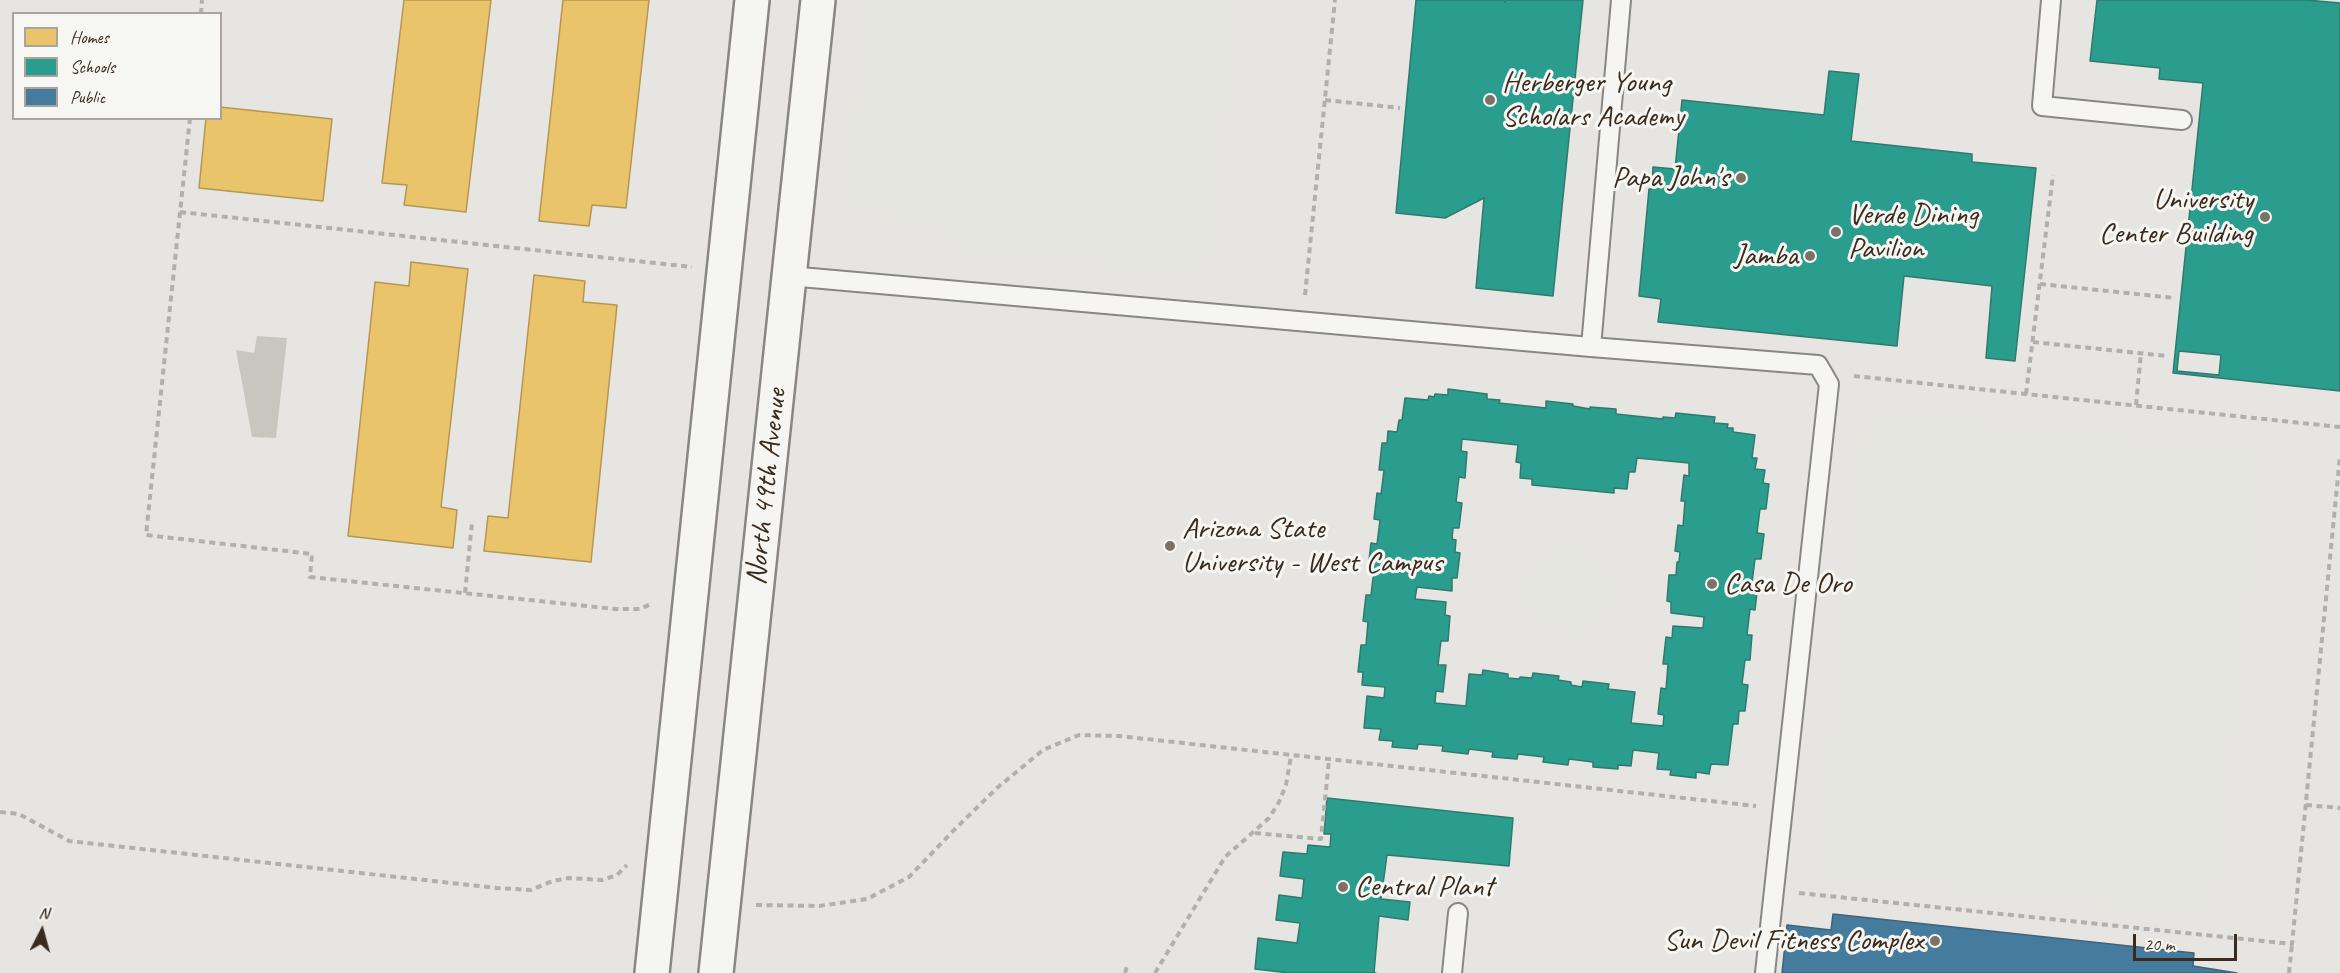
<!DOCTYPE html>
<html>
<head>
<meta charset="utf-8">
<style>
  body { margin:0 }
  #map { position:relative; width:2340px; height:973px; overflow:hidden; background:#f5f5f3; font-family:Caveat,sans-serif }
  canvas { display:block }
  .legend { position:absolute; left:12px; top:12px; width:210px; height:108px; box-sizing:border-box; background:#f6f6f2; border:2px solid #aba49d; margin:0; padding:8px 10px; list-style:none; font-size:18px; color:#3b2a1e }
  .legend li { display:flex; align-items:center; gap:12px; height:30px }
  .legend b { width:30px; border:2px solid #aba49d }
  .north { position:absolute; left:12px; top:901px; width:60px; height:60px; -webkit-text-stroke:4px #f6f6f2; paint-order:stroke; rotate:6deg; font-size:16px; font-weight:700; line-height:24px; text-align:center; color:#3b2a1e }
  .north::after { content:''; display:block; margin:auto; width:21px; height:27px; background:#3b2a1e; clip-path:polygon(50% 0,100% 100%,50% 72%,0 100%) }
  .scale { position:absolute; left:2133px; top:934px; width:104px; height:27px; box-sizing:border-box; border:3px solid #3b2a1e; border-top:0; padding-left:8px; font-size:18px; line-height:21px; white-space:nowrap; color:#3b2a1e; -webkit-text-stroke:4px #f6f6f2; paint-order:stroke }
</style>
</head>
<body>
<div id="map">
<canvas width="2340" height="973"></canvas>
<ul class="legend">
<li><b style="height:16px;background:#e9c46a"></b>Homes</li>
<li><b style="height:16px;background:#2a9d8f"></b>Schools</li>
<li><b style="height:16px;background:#457b9d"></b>Public</li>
</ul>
<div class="north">N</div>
<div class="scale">20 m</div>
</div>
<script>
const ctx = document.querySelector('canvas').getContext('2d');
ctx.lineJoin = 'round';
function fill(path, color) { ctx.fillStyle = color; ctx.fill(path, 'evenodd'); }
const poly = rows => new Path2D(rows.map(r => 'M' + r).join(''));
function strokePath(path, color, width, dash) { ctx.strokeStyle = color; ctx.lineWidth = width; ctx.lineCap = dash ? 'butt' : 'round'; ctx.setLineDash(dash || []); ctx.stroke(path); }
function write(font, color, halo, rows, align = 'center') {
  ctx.font = font + ' Caveat,sans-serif'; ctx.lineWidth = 6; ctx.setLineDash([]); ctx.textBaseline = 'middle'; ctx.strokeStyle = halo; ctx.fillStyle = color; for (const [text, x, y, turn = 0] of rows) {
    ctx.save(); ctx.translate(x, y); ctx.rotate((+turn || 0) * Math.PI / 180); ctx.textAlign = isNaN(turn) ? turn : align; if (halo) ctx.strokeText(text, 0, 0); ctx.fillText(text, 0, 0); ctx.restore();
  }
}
fill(poly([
  [0,0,2340,0,2340,973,0,973],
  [14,14,220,14,220,118,14,118]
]), '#e7e5e2');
fill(poly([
  [867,0,1237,0,1206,275,958,248,936,231,874,212,852,200,846,195],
  [1867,411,2263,454,2213,916,1817,873],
  [1570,535,1623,599,1574,638,1563,625,1550,636,1508,586]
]), '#e6e6e1');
fill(poly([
  [257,336,287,338,276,438,252,437,236,350,254,353]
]), '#c9c5bf');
const homes = poly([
  [404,0,491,0,466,212,404,205,407,185,382,183,404,0],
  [563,0,649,0,626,208,592,205,589,226,539,221,563,0],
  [220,107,332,119,323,201,199,188,206,118,220,118,220,107],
  [411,262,468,269,441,507,457,510,453,548,348,536,375,282,409,286,411,262],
  [534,275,585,281,583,302,617,305,591,562,484,551,488,516,508,518,534,275]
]);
fill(homes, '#e9c46a');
strokePath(homes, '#b59653', 1.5);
const schools = poly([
  [1416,0,1502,0,1505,2,1505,0,1583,0,1553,296,1476,288,1484,198,1445,218,1396,213,1416,0],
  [2097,0,2307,0,2340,3,2340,391,2173,373,2203,83,2159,79,2160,68,2090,61,2097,0],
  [2179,351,2221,355,2219,375,2177,371,2179,351],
  [1829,71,1859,74,1851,141,1972,154,1972,162,2036,168,2015,361,1986,358,1992,286,1904,276,1897,346,1658,322,1661,299,1639,296,1649,189,1652,189,1653,167,1675,169,1682,100,1824,115,1829,71],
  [1448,389,1487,394,1487,399,1500,400,1499,403,1546,408,1546,401,1573,404,1573,406,1590,409,1590,407,1616,409,1616,414,1663,419,1663,417,1675,418,1676,413,1715,417,1714,423,1728,424,1727,428,1733,428,1733,432,1755,435,1752,458,1757,458,1755,469,1765,470,1763,483,1769,484,1766,509,1760,509,1757,533,1764,534,1761,559,1755,559,1752,583,1758,584,1755,610,1750,609,1747,635,1752,635,1750,660,1745,660,1742,684,1748,685,1745,711,1739,711,1738,724,1733,724,1728,765,1711,764,1709,774,1696,772,1696,778,1670,775,1671,770,1657,769,1659,753,1633,750,1631,766,1618,765,1618,769,1593,767,1593,762,1569,759,1568,765,1543,762,1544,757,1518,754,1517,759,1492,757,1493,752,1469,749,1468,754,1442,751,1443,746,1418,744,1417,749,1392,747,1393,741,1379,740,1381,729,1364,728,1367,696,1384,698,1385,687,1362,685,1363,672,1358,672,1361,645,1366,645,1368,622,1363,621,1366,595,1371,595,1374,570,1368,569,1371,543,1377,544,1380,520,1374,519,1377,493,1381,494,1384,470,1379,470,1382,443,1387,443,1388,431,1397,432,1399,420,1402,420,1405,398,1428,400,1429,396,1434,397,1435,394,1448,395,1448,389],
  [1462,439,1518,445,1516,462,1521,463,1520,478,1532,479,1532,485,1614,493,1614,488,1627,489,1629,472,1635,472,1637,458,1689,463,1689,476,1684,475,1681,501,1685,501,1683,526,1678,525,1675,551,1680,552,1679,562,1677,562,1676,575,1669,575,1667,601,1671,602,1671,613,1704,617,1703,628,1673,626,1672,638,1666,637,1663,664,1668,664,1666,689,1661,688,1658,714,1664,715,1663,726,1631,723,1635,692,1608,689,1609,684,1583,681,1582,687,1571,685,1571,682,1558,680,1559,676,1533,673,1532,678,1520,677,1519,679,1508,678,1508,674,1483,670,1482,675,1469,674,1466,706,1435,703,1436,691,1443,692,1446,665,1438,665,1441,641,1448,641,1450,616,1445,615,1446,602,1415,599,1417,587,1452,591,1452,578,1457,578,1460,553,1455,552,1456,540,1452,539,1453,528,1459,528,1462,503,1456,502,1459,477,1465,478,1467,452,1461,451,1462,439],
  [1327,798,1513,818,1509,866,1387,855,1381,899,1410,902,1408,920,1379,916,1374,973,1376,973,1289,973,1255,969,1258,938,1297,943,1300,923,1276,920,1279,895,1302,898,1304,879,1280,876,1283,852,1307,854,1308,845,1330,847,1331,834,1324,834,1327,798]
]);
fill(schools, '#2a9d8f');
strokePath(schools, '#2f7a6d', 1.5);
const public = poly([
  [1833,914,2194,953,2193,966,2237,973,1782,973,1787,925,1831,930,1833,914]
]);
fill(public, '#457b9d');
strokePath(public, '#426377', 1.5);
const lane = poly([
  [2051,0,2042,106,2182,120],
  [789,276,1591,347,1818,365,1829,384,1765,973],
  [1591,347,1621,0],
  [1452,973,1458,913]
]);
const street = poly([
  [652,973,752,0],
  [716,973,818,0]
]);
strokePath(lane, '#8a8683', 22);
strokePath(street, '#8a8683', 38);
strokePath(poly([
  [201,14,202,0],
  [1325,100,1400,108],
  [190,118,146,535,312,554,310,577,615,609,640,609,651,604],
  [180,212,692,267],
  [2040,284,2175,298],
  [1305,295,1335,0],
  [2033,342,2167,356],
  [1854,376,2340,427],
  [2026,394,2053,175],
  [2136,405,2141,353],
  [465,593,472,523],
  [2306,805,2340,808],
  [0,812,19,814,69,841,497,888,531,890,553,881,569,878,602,880,617,875,627,865],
  [1255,833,1321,839,1329,760],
  [1799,893,2292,944,2340,456],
  [756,905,819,906,867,899,909,877,953,831,997,788,1043,750,1079,735,1119,736,1756,806],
  [1125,973,1127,966],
  [1155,973,1225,857,1269,818,1279,802,1286,785,1291,756],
  [2289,973,2292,944]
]), '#b2b0ae', 4, [6, 4.5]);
strokePath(lane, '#f5f5f3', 18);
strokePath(street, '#f5f5f3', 33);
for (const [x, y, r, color] of [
  [1490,100,6,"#7c7169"],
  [1741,178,6,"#7c7169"],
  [2265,217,6,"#7c7169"],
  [1836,232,6,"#7c7169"],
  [1810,256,6,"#7c7169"],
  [1170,546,6,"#7c7169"],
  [1712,584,6,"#7c7169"],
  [1343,887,6,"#7c7169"],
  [1935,941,6,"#7c7169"]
]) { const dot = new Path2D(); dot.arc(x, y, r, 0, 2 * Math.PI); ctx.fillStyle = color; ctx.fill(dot); strokePath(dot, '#f6f6f2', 2); }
write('30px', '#3b2a1e', '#f6f6f2', [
  ["Herberger Young",1502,83],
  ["Scholars Academy",1502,117],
  ["Papa John's",1729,178,"right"],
  ["University",2253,200,"right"],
  ["Center Building",2253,234,"right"],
  ["Verde Dining",1848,215],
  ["Pavilion",1848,249],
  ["Jamba",1798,256,"right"],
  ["Arizona State",1182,529],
  ["University - West Campus",1182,563],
  ["Casa De Oro",1724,584],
  ["Central Plant",1355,887],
  ["Sun Devil Fitness Complex",1923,941,"right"]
], 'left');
write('30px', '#3b2a1e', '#f6f6f2', [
  ["North 49th Avenue",767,487,-84]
]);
</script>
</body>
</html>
